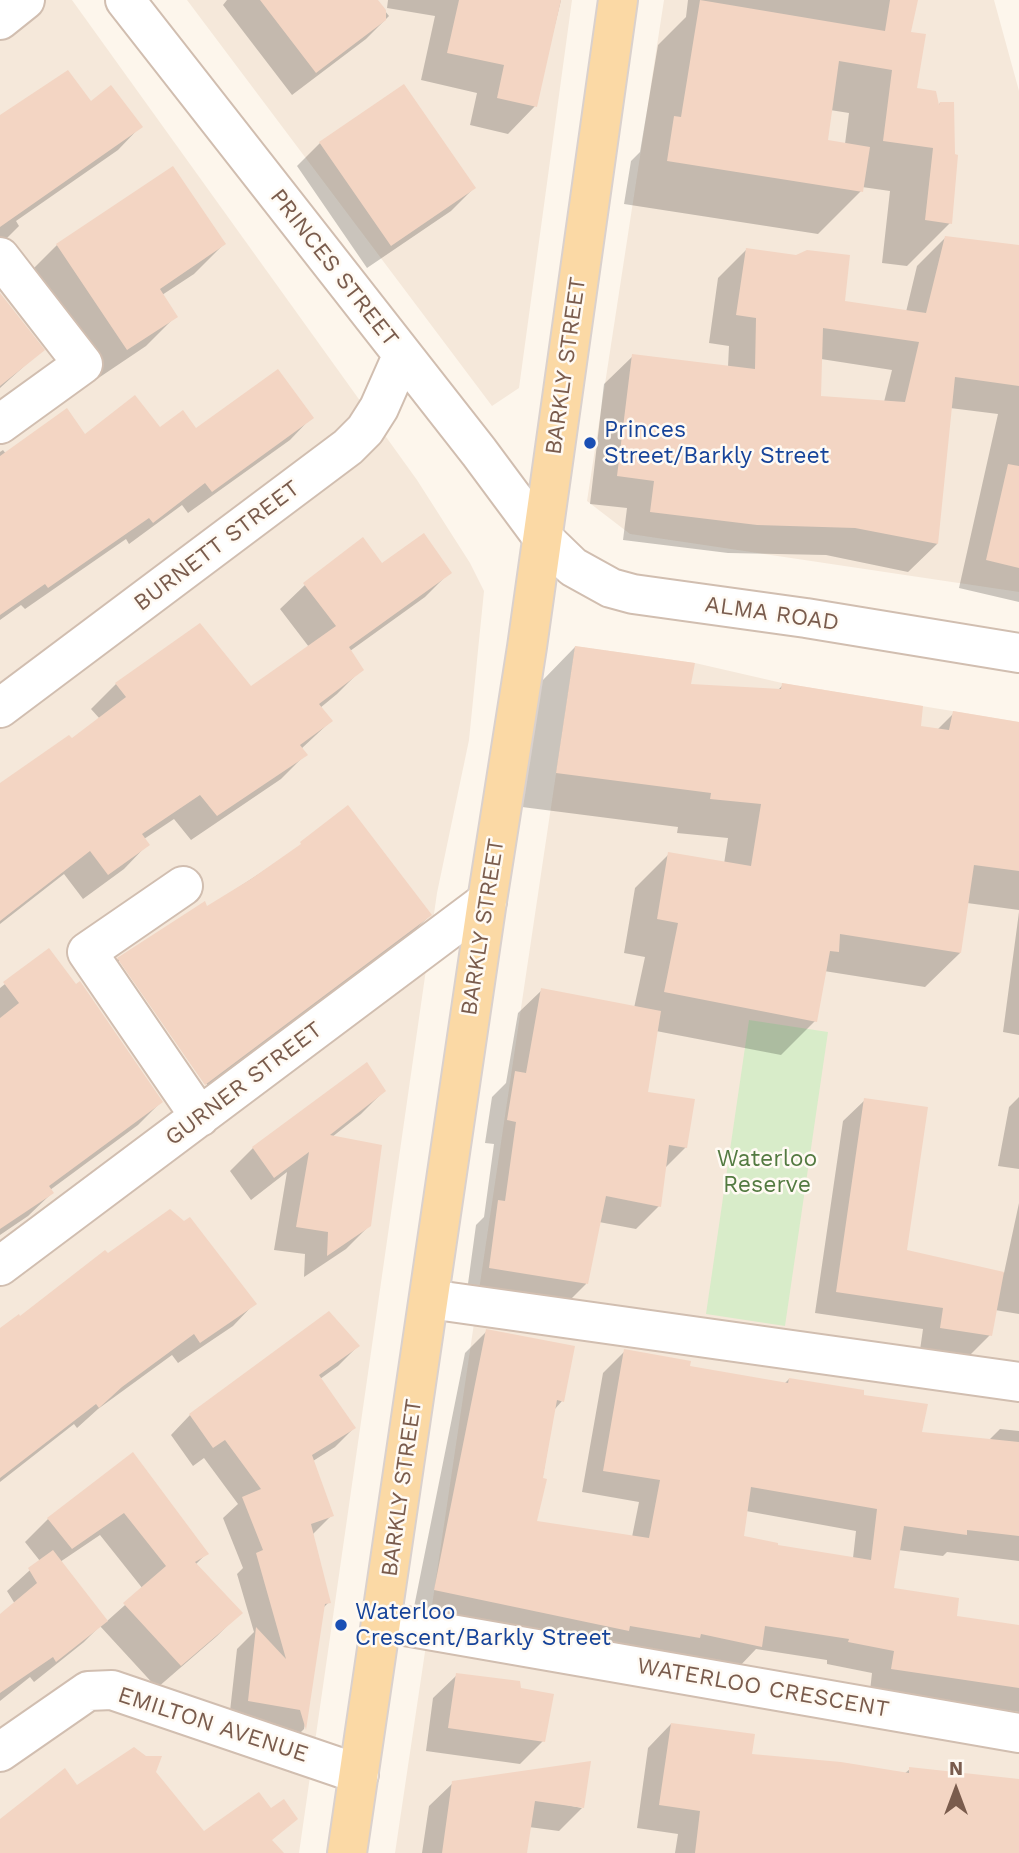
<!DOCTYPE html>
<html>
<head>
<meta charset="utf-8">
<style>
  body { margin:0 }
  #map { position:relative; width:1019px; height:1853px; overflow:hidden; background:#fdf6ec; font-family:"Work Sans",sans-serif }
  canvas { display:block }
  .north { position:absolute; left:921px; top:1755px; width:70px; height:70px; -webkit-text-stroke:5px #fffaf3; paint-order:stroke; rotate:0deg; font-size:19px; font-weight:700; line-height:28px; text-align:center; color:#7a5c4d }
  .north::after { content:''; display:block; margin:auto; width:24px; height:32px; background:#7a5c4d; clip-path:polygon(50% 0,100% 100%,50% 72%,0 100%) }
</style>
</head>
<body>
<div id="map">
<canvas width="1019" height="1853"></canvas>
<div class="north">N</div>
</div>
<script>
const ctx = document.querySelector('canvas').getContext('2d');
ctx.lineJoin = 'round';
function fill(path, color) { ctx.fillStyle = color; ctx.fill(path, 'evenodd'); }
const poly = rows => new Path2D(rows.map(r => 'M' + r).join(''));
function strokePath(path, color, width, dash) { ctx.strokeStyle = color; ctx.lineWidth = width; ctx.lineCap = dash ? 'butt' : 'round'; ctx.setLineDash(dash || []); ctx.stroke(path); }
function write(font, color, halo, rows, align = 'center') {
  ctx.font = font + ' "Work Sans",sans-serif'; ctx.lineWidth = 5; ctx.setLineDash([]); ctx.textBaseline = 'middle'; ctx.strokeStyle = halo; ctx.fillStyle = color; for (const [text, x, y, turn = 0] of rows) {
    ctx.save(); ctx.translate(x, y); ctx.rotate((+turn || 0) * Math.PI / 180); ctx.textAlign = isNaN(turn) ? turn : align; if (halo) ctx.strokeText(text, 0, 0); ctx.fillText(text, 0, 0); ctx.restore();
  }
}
fill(poly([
  [0,0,72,0,417,480,470,563,484,591,469,740,437,893,299,1853,0,1853],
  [187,0,572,0,519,388,492,406],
  [664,0,994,0,1019,91,1019,592,630,534,587,501],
  [575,646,695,663,782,683,1019,722,1019,1853,395,1853]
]), '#f5e8da');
fill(poly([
  [749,1020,828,1032,785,1326,706,1314]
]), '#d8ecc9');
fill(poly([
  [227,0,376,0,389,16,366,39,292,95,223,5],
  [388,0,561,0,535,106,508,134,470,125,477,93,421,80,435,16,387,8],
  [688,0,916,0,909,34,915,89,938,106,940,103,950,223,907,266,882,263,890,191,862,187,861,191,818,234,624,204,631,161,640,152,658,45,686,17],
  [830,110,849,113,845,144,826,141],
  [91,104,140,127,118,150,16,221,19,226,0,245,0,117],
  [320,143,474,188,451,211,367,268,297,166],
  [946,237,1019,246,1019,602,959,588,998,414,950,408,937,544,908,572,826,555,728,553,623,540,627,508,590,504,604,384,633,356,728,367,729,346,709,343,718,278,746,250,843,302,906,312,917,266],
  [821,359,892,370,884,402,820,397],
  [224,244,194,274,162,295,176,316,146,346,97,379,27,275,57,245],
  [0,296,42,350,0,388],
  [312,417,290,440,188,513,182,505,129,544,126,539,25,609,21,605,0,620,0,452,3,450,6,454,85,437,159,429,196,431],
  [382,565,449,573,425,597,350,651,362,669,337,694,320,708,331,721,301,749,305,755,281,779,191,840,174,819,144,839,148,844,124,869,83,899,64,874,0,924,0,784,72,741,100,719,91,709,116,684,200,625,251,688,309,647,280,609,305,585],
  [575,647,689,686,777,691,783,685,919,727,937,730,954,713,1019,724,1019,910,967,903,960,953,925,987,824,971,815,1021,781,1055,656,1031,646,1093,686,1147,664,1169,659,1206,636,1229,599,1222,586,1284,563,1307,467,1291,476,1225,484,1217,494,1144,485,1143,492,1097,506,1083,518,1013,542,990,634,1008,645,957,624,953,635,888,669,854,724,864,728,838,677,833,678,827,522,807,541,682],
  [348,808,430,915,410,935,208,1086,122,961,118,961,205,1088,184,1104,98,979,118,959,207,908,291,853],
  [1019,912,1019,1035,1003,1032],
  [48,950,161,1102,138,1125,50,1190,52,1193,28,1216,0,1235,0,988],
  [384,1091,361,1114,332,1137,370,1225,346,1249,304,1277,305,1254,274,1250,287,1172,251,1200,230,1171,253,1148],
  [1019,1097,1019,1169,998,1166,1009,1107],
  [865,1100,905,1252,1004,1273,1019,1203,1019,1314,995,1310,990,1335,968,1357,920,1350,923,1329,815,1313,843,1121],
  [254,1304,233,1326,178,1363,172,1355,98,1409,77,1428,74,1424,0,1482,0,1330],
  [487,1331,562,1401,554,1410,535,1523,632,1537,639,1502,582,1492,603,1373,625,1351,688,1368,784,1384,789,1379,862,1396,920,1433,988,1441,1000,1429,1019,1431,1019,1561,947,1552,943,1556,898,1550,892,1590,955,1617,1019,1627,1019,1712,870,1691,872,1673,827,1664,827,1660,756,1649,738,1668,413,1612,465,1353],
  [746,1511,856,1531,853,1558,776,1546,742,1537],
  [358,1346,338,1366,320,1379,354,1428,335,1447,313,1461,332,1515,312,1535,329,1602,323,1608,304,1729,286,1747,229,1720,237,1649,254,1632,237,1574,243,1568,223,1518,238,1504,204,1458,193,1466,171,1435,190,1415],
  [132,1455,206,1554,195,1565,240,1613,217,1636,157,1688,100,1626,84,1642,34,1682,30,1677,0,1701,0,1616,15,1604,7,1591,40,1561,25,1542,48,1519],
  [100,1535,143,1589,106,1622,60,1562],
  [457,1675,543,1741,520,1764,426,1751,433,1698],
  [671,1724,750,1756,904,1774,910,1769,1019,1781,1019,1853,675,1853,678,1834,637,1828,648,1748],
  [453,1783,582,1808,559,1831,529,1827,525,1853,422,1853,429,1806]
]), '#0003');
fill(poly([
  [260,0,378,0,386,10,386,20,316,73],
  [459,0,561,0,537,107,497,98,504,65,447,53],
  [700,0,885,31,890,0,918,0,911,32,926,34,917,88,936,91,939,105,940,102,954,102,955,154,958,155,952,224,925,220,933,148,883,141,892,70,839,61,828,140,870,147,863,192,667,161,674,116,681,117],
  [68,70,91,101,111,85,143,127,0,227,0,115],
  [404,84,476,188,391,246,319,142],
  [173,166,226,244,160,289,178,317,127,350,56,244],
  [945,236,1019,245,1019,386,955,377,938,544,855,528,757,525,650,512,654,481,617,476,632,354,755,369,756,318,736,315,746,248,796,255,807,250,850,255,845,301,926,313],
  [823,328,919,342,905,402,821,396],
  [0,293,45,350,0,386],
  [278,369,314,418,212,492,205,483,153,523,149,518,48,588,45,584,0,615,0,456,67,408,85,434,135,395,160,427,183,410,196,428],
  [1008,464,1019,466,1019,568,986,560],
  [424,533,452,573,349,647,364,670,319,704,333,721,300,745,308,755,217,816,200,795,142,834,150,845,108,875,90,851,0,921,0,783,69,735,72,738,126,697,115,683,200,623,251,686,336,626,303,583,363,537,382,563],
  [575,646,695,663,691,684,781,689,782,683,923,706,921,726,949,730,953,711,1019,722,1019,871,974,865,961,953,840,934,839,952,830,951,817,1022,664,992,678,923,657,919,668,852,751,866,761,804,710,799,711,793,556,773],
  [348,805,432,915,205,1085,117,958,205,901,207,906,251,879,301,844,300,842],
  [49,948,76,984,80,981,163,1102,49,1186,54,1193,0,1229,0,1018,19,1003,3,982],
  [541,988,661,1011,648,1092,695,1099,687,1148,669,1145,661,1207,606,1196,588,1284,489,1268,498,1200,505,1201,516,1122,507,1120,515,1071,526,1073],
  [367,1062,386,1091,330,1135,382,1145,371,1226,327,1256,328,1232,296,1227,309,1152,274,1178,252,1147],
  [864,1098,928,1107,907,1250,1004,1272,992,1336,940,1328,943,1308,836,1292],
  [170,1209,184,1221,190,1217,257,1304,200,1343,194,1334,122,1387,99,1408,96,1404,0,1478,0,1328,19,1314,20,1316,105,1250,108,1253],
  [329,1311,360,1346,319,1375,356,1428,312,1455,334,1516,311,1524,331,1603,325,1604,306,1730,300,1710,248,1701,256,1627,286,1659,256,1553,263,1550,242,1497,261,1489,225,1440,213,1448,189,1414],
  [486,1329,575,1346,564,1402,557,1400,543,1478,547,1479,537,1521,649,1538,660,1480,603,1471,624,1349,691,1361,690,1366,788,1383,789,1378,864,1390,864,1395,928,1404,922,1432,1019,1442,1019,1536,967,1530,967,1535,904,1526,894,1588,959,1598,957,1616,1019,1625,1019,1688,891,1669,894,1651,848,1642,849,1639,765,1626,762,1647,701,1634,700,1638,630,1626,629,1631,434,1590],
  [751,1487,877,1509,871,1560,778,1545,778,1543,744,1536],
  [133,1452,209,1554,195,1562,243,1613,181,1666,123,1603,166,1566,124,1513,72,1549,47,1518],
  [53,1550,108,1621,56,1662,53,1657,0,1693,0,1614,37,1583,28,1568],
  [456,1673,520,1681,521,1688,554,1694,545,1742,448,1728],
  [671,1723,755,1734,752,1754,841,1762,909,1773,909,1767,1019,1779,1019,1853,695,1853,700,1811,659,1805],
  [134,1747,146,1756,162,1756,156,1772,204,1831,259,1792,271,1808,284,1799,298,1819,272,1840,284,1853,0,1853,0,1819,65,1768,77,1785],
  [591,1761,584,1808,535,1801,527,1853,442,1853,452,1781]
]), '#f3d5c3');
const minor = poly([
  [125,0,479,452,542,537,573,567,611,588,633,594,806,618,1019,653],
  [0,20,25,0],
  [0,257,83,364,0,424],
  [0,708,348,447,365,430,379,408,402,356],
  [183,886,87,952,200,1117],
  [0,1266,487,901],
  [429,1299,1019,1382],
  [382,1622,1019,1733],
  [0,1752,88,1691,112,1690,359,1774]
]);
const major = poly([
  [347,1853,487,901,527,647,618,0]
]);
strokePath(minor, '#d1beb0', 42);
strokePath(major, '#dad1cd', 42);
strokePath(minor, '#fff', 38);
strokePath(major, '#fbd9a5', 38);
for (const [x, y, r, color] of [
  [590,443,7,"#1a4fb4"],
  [341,1625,7,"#1a4fb4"]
]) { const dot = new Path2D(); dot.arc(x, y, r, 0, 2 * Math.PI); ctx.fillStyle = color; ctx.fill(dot); strokePath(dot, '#fffaf3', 2.5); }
write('23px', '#7a5c4d', '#fffaf3', [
  ["PRINCES STREET",334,268,52],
  ["BARKLY STREET",566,366,-82],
  ["BURNETT STREET",217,546,-37],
  ["ALMA ROAD",772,614,8],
  ["BARKLY STREET",483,927,-81],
  ["GURNER STREET",244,1084,-37],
  ["BARKLY STREET",402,1488,-82],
  ["WATERLOO CRESCENT",763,1688,10],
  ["EMILTON AVENUE",213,1725,18]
]);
write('23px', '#164399', '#fffaf3', [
  ["Princes",604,430],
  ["Street/Barkly Street",604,456],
  ["Waterloo",355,1612],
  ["Crescent/Barkly Street",355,1638]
], 'left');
write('23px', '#537a41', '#fffaf3', [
  ["Waterloo",767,1159],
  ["Reserve",767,1185]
]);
</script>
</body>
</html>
